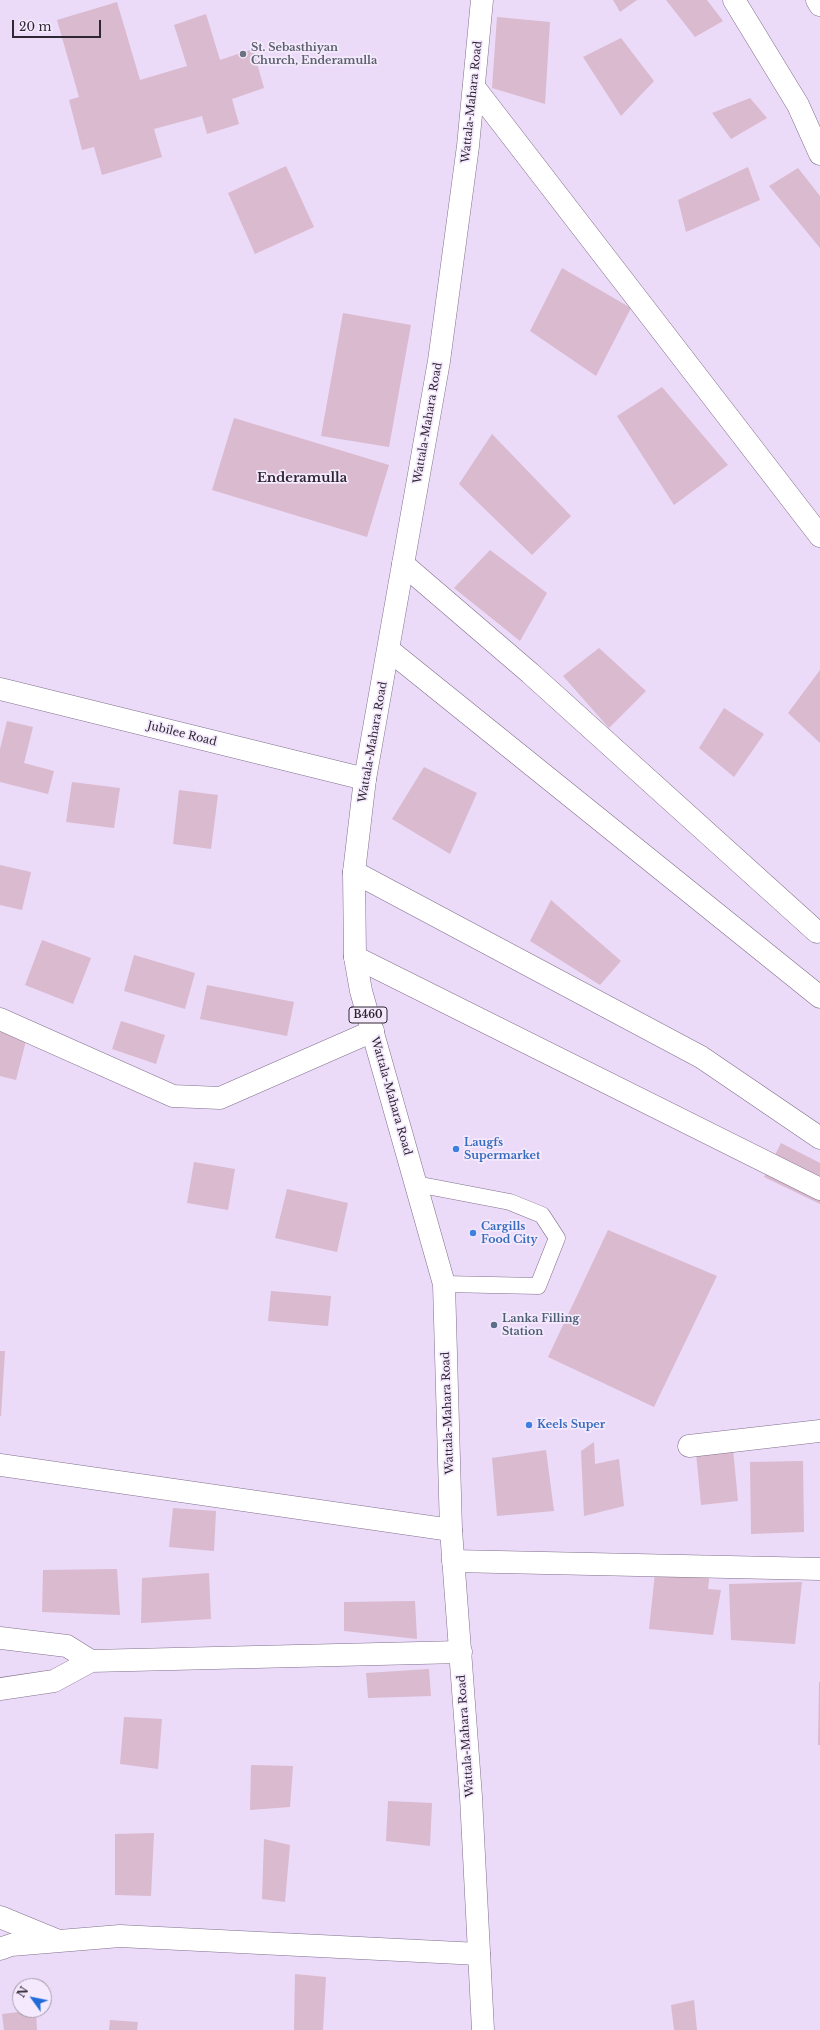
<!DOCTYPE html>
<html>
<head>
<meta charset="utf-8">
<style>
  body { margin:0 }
  #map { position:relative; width:820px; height:2030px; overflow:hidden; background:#ecdaf9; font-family:"Libre Baskerville",serif }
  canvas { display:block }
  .north { position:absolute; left:12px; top:1978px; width:40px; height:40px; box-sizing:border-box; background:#f5eafd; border:1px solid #a59cac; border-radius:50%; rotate:303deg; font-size:11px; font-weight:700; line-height:16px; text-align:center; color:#2e2733 }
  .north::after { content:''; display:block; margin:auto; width:14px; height:18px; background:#216cd8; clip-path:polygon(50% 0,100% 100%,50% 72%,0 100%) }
  .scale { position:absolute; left:12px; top:20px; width:89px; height:18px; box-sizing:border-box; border:2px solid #2e2733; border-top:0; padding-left:5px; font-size:12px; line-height:14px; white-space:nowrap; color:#2e2733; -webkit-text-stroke:3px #f5eafd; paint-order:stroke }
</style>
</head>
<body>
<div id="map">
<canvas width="820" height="2030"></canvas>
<div class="north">N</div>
<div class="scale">20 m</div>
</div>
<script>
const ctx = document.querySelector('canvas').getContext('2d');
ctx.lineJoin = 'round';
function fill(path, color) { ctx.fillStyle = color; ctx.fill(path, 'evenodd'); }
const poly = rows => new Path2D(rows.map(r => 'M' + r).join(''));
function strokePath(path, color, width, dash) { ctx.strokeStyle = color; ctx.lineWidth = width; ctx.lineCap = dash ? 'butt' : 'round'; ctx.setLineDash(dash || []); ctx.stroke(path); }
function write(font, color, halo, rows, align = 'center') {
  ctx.font = font + ' "Libre Baskerville",serif'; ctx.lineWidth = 3.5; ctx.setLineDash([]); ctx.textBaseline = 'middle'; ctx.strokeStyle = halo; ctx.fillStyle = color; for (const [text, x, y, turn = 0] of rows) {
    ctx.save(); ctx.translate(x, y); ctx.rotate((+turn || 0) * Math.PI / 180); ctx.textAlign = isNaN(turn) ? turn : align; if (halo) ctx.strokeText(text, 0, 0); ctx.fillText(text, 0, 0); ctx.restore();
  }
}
fill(poly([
  [613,0,637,0,620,12],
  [666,0,707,0,723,21,695,37],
  [117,2,140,80,187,66,174,25,206,14,220,60,253,49,264,88,232,99,239,124,207,134,202,116,154,129,162,157,102,175,94,147,82,150,69,100,79,97,57,20],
  [497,17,550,22,545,104,492,88],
  [621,38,654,81,621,116,583,57],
  [750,98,767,118,731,139,712,113],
  [286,166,314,227,255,254,228,193],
  [748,167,760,200,686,232,678,200],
  [798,168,820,196,820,248,769,186],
  [562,268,631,308,596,376,530,331],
  [343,313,411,325,389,447,321,436],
  [662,387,728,465,674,505,617,416],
  [234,418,389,465,367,537,212,490],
  [492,434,571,516,532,555,459,484],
  [490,550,547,593,520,641,454,588],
  [599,648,646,691,609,728,563,676],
  [820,670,820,743,788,713],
  [724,708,764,734,734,777,699,748],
  [7,721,33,727,24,763,54,771,48,794,0,782,0,749],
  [424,767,477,793,450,854,392,819],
  [72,782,120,788,114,828,66,822],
  [179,790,218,795,211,849,173,844],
  [0,865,31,872,22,910,0,905],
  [551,900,621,961,600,985,530,941],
  [42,940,91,958,73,1004,25,985],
  [134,955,195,973,185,1009,124,991],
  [207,985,294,1002,287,1036,200,1019],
  [0,1018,30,1025,16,1080,0,1076],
  [121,1021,165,1035,156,1064,112,1049],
  [781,1143,820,1163,820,1204,764,1177],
  [194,1162,235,1169,228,1210,187,1203],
  [287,1189,348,1203,337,1252,275,1238],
  [608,1230,717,1276,654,1407,548,1357],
  [271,1291,331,1296,328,1326,268,1321],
  [0,1351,5,1351,1,1416,0,1416],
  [594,1442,595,1464,619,1459,624,1506,584,1516,581,1451],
  [733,1449,738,1501,701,1505,696,1453],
  [546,1450,554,1511,497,1516,492,1458],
  [803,1461,804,1532,751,1534,750,1462],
  [173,1508,216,1511,214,1551,169,1547],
  [656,1564,710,1570,708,1589,721,1590,713,1635,649,1629],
  [117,1569,120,1615,42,1612,43,1570],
  [209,1573,211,1619,141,1623,142,1578],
  [802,1582,795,1644,731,1640,729,1584],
  [415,1601,417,1639,344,1631,344,1602],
  [429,1669,431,1696,368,1698,366,1673],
  [819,1682,820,1682,820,1745,818,1745],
  [124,1717,162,1719,158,1769,120,1764],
  [251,1765,293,1766,290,1807,250,1810],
  [388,1801,432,1803,430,1846,386,1841],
  [154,1833,151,1896,115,1895,115,1834],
  [264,1839,290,1845,285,1902,262,1899],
  [295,1974,326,1977,323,2030,294,2030],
  [694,2000,697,2030,674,2030,671,2005],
  [36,2010,37,2030,4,2030,2,2014],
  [110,2020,138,2022,137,2030,109,2030]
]), '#dabace');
const lane = poly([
  [416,1184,510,1202,542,1215,557,1238,538,1286,444,1284]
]);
const street = poly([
  [734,0,798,105,820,154],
  [817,0,820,5],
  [474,87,820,536],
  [403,564,530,673,817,932],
  [389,650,820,997],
  [0,689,365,779],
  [354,872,701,1057,820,1138],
  [355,957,820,1189],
  [0,1019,173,1096,220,1098,373,1031],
  [689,1446,820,1431],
  [0,1465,451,1530],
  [453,1561,820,1569],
  [0,1638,67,1646,91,1661],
  [0,1689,54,1681,91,1661,461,1652],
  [0,1917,56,1940],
  [0,1949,11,1945,120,1936,479,1954]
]);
const primary = poly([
  [482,0,468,146,439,361,365,779,354,872,355,957,361,991,444,1284,451,1530,471,1797,483,2030]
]);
strokePath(lane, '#80708b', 17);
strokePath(street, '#80708b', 23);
strokePath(primary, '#80708b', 23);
strokePath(lane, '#fff', 16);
strokePath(street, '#fff', 22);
strokePath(primary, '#fff', 22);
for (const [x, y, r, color] of [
  [243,54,4,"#6b7280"],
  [456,1149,4,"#3f7fe0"],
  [473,1233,4,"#3f7fe0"],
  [494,1325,4,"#5c6f8a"],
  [529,1425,4,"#3f7fe0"]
]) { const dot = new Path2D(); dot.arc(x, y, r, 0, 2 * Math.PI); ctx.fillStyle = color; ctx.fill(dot); strokePath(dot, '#f5eafd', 1.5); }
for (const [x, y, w] of [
  [368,1015,38]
]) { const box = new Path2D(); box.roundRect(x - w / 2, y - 8, w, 16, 3); ctx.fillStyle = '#f5eafd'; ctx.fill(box); strokePath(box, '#2e2733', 1); }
write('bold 10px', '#2e2733', null, [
  ["B460",368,1015]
]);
write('bold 11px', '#5b616d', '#f5eafd', [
  ["St. Sebasthiyan",251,48],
  ["Church, Enderamulla",251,61]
], 'left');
write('11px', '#2e2733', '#f5eafd', [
  ["Wattala-Mahara Road",472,102,-84],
  ["Wattala-Mahara Road",428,423,-80],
  ["Jubilee Road",182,734,14],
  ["Wattala-Mahara Road",373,742,-80],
  ["Wattala-Mahara Road",391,1096,74],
  ["Wattala-Mahara Road",448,1413,-92],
  ["Wattala-Mahara Road",466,1736,-94]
]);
write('bold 11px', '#366cbe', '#f5eafd', [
  ["Laugfs",464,1143],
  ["Supermarket",464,1156],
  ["Cargills",481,1227],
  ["Food City",481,1240],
  ["Keels Super",537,1425]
], 'left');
write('bold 11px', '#4e5e75', '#f5eafd', [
  ["Lanka Filling",502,1319],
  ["Station",502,1332]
], 'left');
write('bold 13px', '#2e2733', '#f5eafd', [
  ["Enderamulla",302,478]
]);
</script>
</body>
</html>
